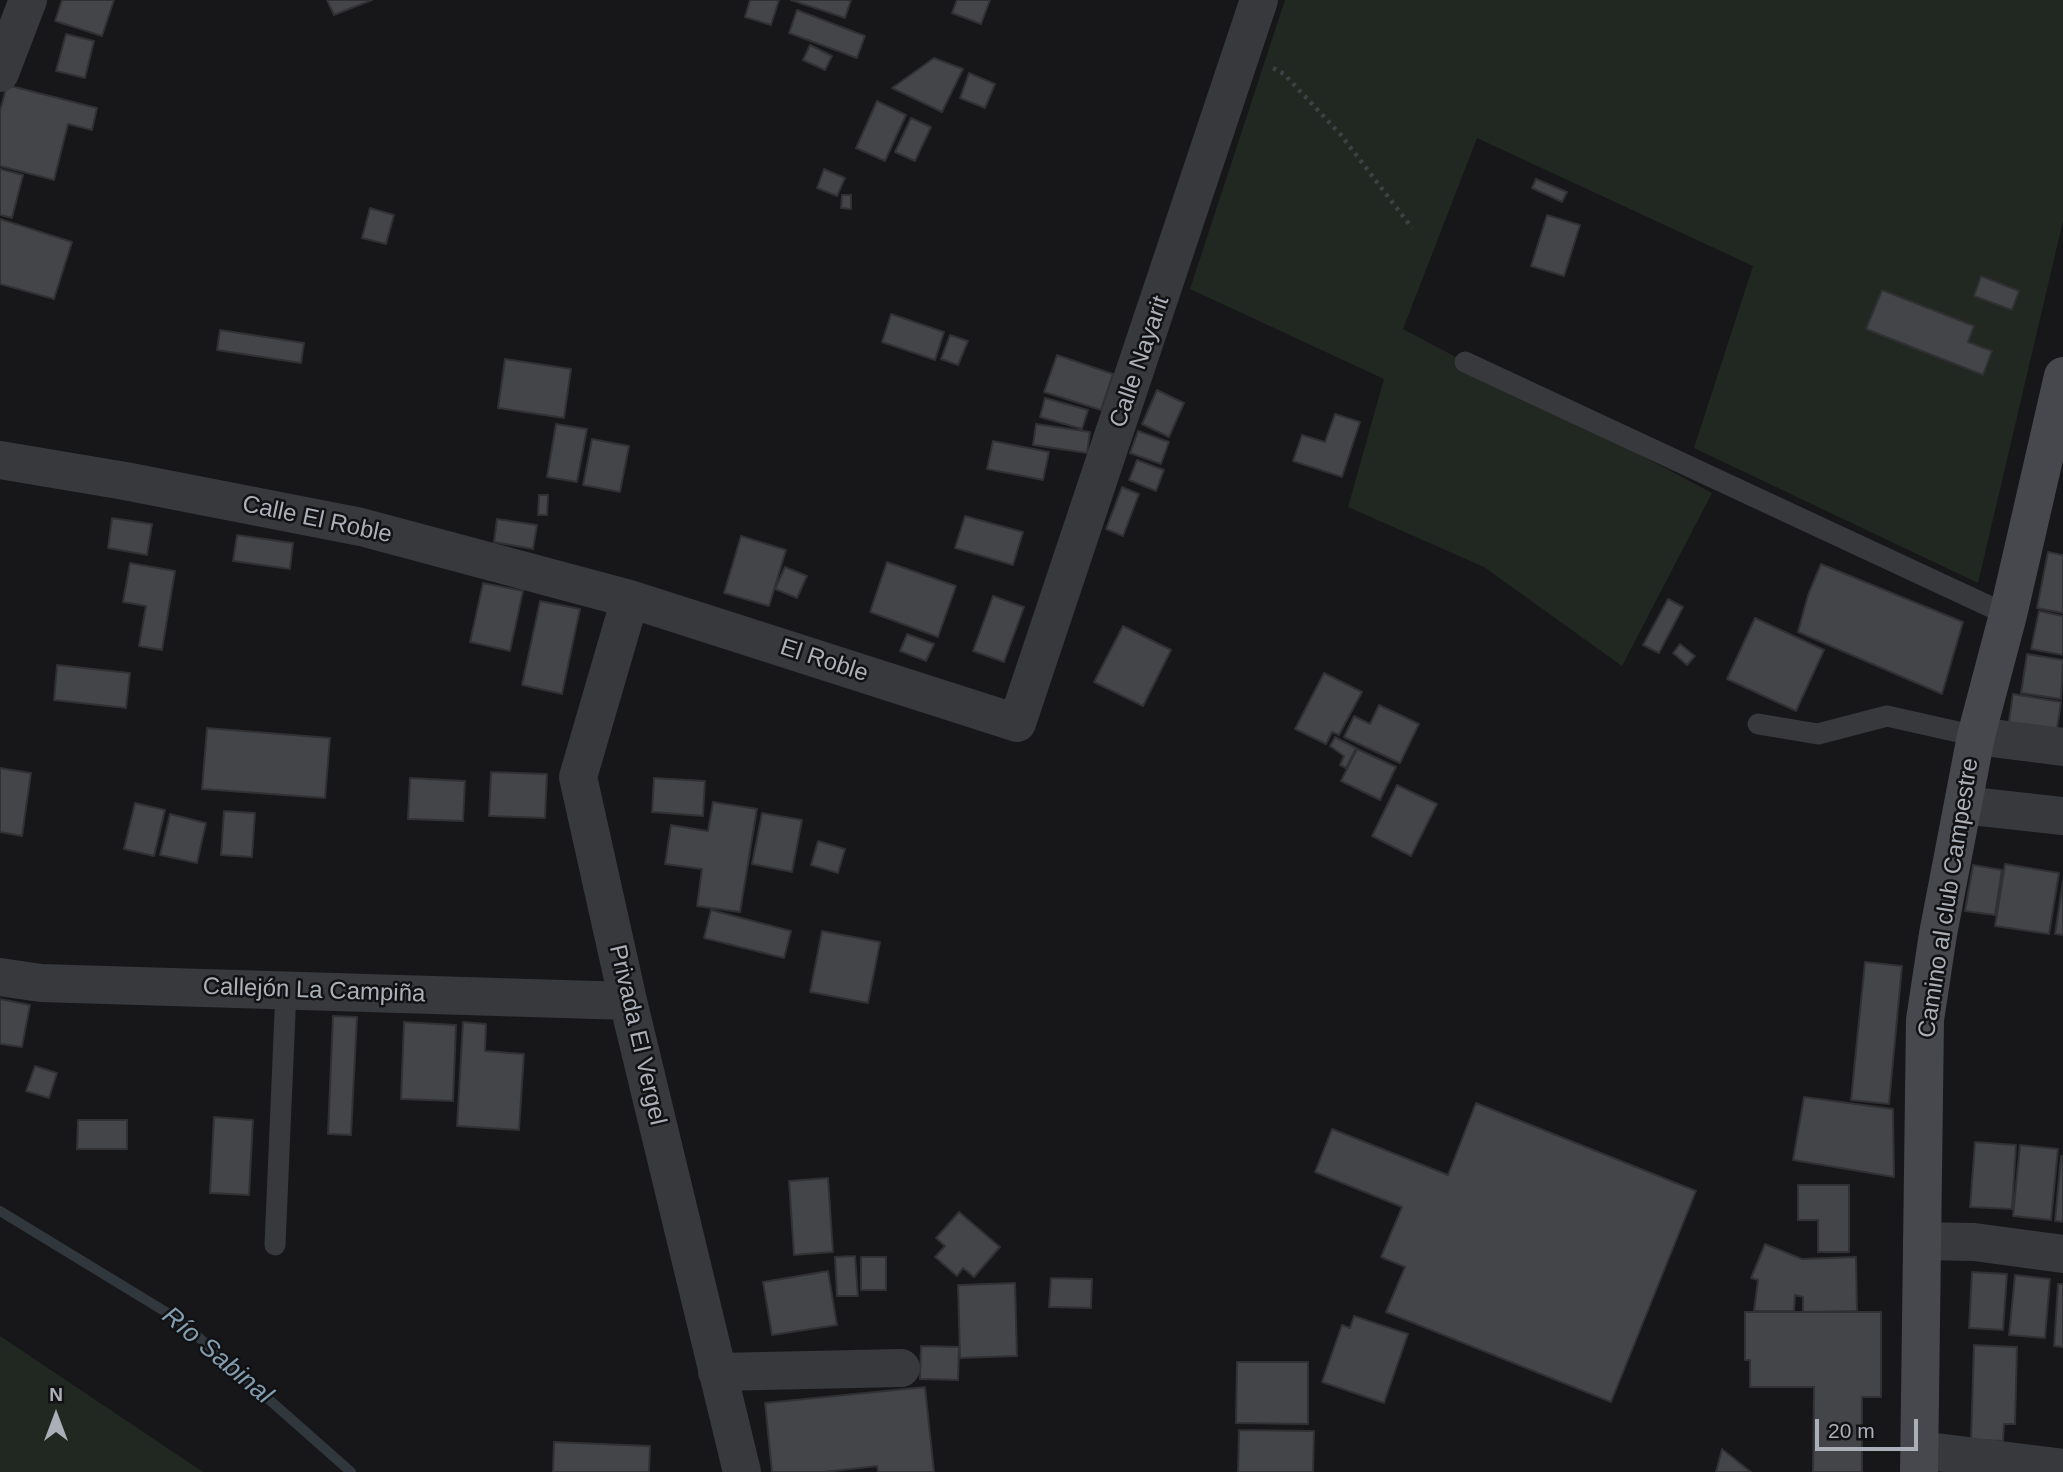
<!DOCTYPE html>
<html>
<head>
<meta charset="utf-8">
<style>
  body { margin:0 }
  #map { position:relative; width:2063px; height:1472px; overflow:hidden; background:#171719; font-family:Helvetica,sans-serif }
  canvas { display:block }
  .north { position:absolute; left:21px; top:1381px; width:70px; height:70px; -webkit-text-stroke:5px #121214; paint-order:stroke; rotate:0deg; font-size:19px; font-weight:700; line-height:28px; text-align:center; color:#aaafb8 }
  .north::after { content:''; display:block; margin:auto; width:24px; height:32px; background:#aaafb8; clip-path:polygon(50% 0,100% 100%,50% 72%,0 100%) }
  .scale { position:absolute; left:1815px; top:1419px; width:103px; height:32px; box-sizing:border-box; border:4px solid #aaafb8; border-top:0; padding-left:9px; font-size:21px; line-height:24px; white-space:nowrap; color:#aaafb8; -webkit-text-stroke:5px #121214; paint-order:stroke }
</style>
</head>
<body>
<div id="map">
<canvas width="2063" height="1472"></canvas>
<div class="north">N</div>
<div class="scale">20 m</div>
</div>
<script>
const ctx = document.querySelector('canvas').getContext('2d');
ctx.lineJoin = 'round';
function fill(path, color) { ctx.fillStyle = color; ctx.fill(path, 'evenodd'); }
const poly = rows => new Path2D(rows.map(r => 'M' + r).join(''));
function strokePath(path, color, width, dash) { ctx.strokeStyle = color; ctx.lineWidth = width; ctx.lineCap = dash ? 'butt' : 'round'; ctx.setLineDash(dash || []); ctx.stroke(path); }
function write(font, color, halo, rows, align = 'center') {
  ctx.font = font + ' Helvetica,sans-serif'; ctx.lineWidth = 5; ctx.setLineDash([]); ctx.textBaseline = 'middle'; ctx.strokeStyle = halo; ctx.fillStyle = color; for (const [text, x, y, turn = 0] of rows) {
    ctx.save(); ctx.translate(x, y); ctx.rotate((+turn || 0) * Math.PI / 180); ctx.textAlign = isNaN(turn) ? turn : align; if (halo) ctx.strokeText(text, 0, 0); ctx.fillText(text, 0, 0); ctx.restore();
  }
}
fill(poly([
  [1285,0,2063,0,2063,221,1978,583,1694,448,1753,266,1477,138,1403,329,1712,493,1622,666,1484,567,1348,507,1384,379,1190,289],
  [0,1336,203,1472,0,1472]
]), '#212822');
strokePath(poly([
  [0,1211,179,1320,351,1472]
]), '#30383e', 10);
const building = poly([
  [62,0,114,0,102,36,55,21,62,0],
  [327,0,372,0,334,15,327,0],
  [750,0,779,0,771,25,745,17,750,0],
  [791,0,851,0,845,18,791,0],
  [957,0,990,0,981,24,952,13,957,0],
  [797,10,865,36,857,58,789,33,797,10],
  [66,34,94,41,85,78,56,71,66,34],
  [810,45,832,56,825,70,803,60,810,45],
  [934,58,963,69,942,112,892,88,934,58],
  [969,73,995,84,985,108,960,98,969,73],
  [7,85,97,108,92,130,68,124,54,180,0,166,0,111,7,85],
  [877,101,906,115,885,161,856,148,877,101],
  [911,118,931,127,915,161,895,152,911,118],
  [0,169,23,175,12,218,0,215,0,169],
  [824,169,845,178,837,196,817,188,824,169],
  [1536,179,1567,192,1562,202,1532,188,1536,179],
  [842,195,851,195,851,209,841,208,842,195],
  [370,208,394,215,386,244,362,238,370,208],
  [1547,215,1580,225,1564,276,1531,266,1547,215],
  [0,219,72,242,54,299,0,284,0,219],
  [1981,276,2019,291,2012,310,1974,296,1981,276],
  [1882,290,1974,326,1968,342,1992,351,1983,375,1866,329,1882,290],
  [891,314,944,332,935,360,882,342,891,314],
  [220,330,304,343,301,363,217,350,220,330],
  [950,335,968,341,958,365,941,359,950,335],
  [1057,355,1113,374,1101,410,1044,392,1057,355],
  [505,359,571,369,564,418,498,408,505,359],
  [1157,390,1184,403,1169,437,1142,424,1157,390],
  [1045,398,1088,410,1082,429,1040,417,1045,398],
  [1335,414,1360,422,1342,477,1293,461,1302,435,1325,442,1335,414],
  [556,424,587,429,577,482,547,477,556,424],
  [1036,424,1090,432,1087,453,1033,445,1036,424],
  [1138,431,1169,442,1161,464,1130,453,1138,431],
  [592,439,629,446,620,492,583,485,592,439],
  [993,441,1049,452,1043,480,987,469,993,441],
  [1137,460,1164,470,1156,491,1129,480,1137,460],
  [1122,487,1139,494,1123,536,1106,529,1122,487],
  [539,495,548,495,547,515,538,515,539,495],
  [965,516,1023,532,1013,565,955,548,965,516],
  [112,518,152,524,147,555,108,548,112,518],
  [497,519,537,525,533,549,494,542,497,519],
  [237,535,293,543,290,569,233,561,237,535],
  [741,536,786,550,769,606,724,593,741,536],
  [2048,552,2063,555,2063,613,2037,608,2048,552],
  [887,562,956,586,938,637,870,612,887,562],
  [130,563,175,571,162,650,139,646,146,606,123,602,130,563],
  [1821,564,1963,622,1942,694,1798,632,1808,595,1821,564],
  [785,567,807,576,797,598,775,589,785,567],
  [483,583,523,591,510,651,470,642,483,583],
  [993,596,1024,607,1004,662,973,651,993,596],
  [1668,599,1683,607,1659,653,1643,645,1668,599],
  [540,601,580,609,562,694,522,685,540,601],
  [2039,611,2063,616,2063,655,2031,649,2039,611],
  [1755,618,1824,650,1796,711,1727,679,1755,618],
  [1123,626,1171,650,1143,706,1094,682,1123,626],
  [907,634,934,644,926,661,900,651,907,634],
  [1680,644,1695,656,1687,665,1673,653,1680,644],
  [2027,654,2063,660,2061,699,2021,693,2027,654],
  [57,665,130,673,126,708,54,700,57,665],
  [1324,673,1362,692,1339,735,1332,732,1326,744,1295,729,1324,673],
  [2013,694,2061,702,2056,735,2008,728,2013,694],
  [1379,705,1419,724,1400,763,1344,737,1354,716,1370,724,1379,705],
  [207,728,330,738,325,798,202,789,207,728],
  [1335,737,1356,748,1346,768,1340,765,1344,756,1330,746,1335,737],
  [1357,749,1396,767,1380,800,1341,781,1357,749],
  [0,768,31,773,22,836,0,832,0,768],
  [491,772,547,774,545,818,489,816,491,772],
  [410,778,465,781,463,821,408,819,410,778],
  [654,778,705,781,703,816,652,812,654,778],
  [1397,785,1437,804,1411,856,1372,836,1397,785],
  [713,802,757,809,740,912,697,906,702,869,665,864,671,825,708,831,713,802],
  [135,803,165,810,154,856,124,849,135,803],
  [224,811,255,813,252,857,221,855,224,811],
  [762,813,802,820,792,872,752,864,762,813],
  [170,814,206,823,197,863,160,855,170,814],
  [818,841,845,849,838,873,811,865,818,841],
  [2005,864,2059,873,2049,934,1995,926,2005,864],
  [1973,865,2002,870,1995,915,1965,911,1973,865],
  [2063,881,2063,935,2055,934,2063,881],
  [711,910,791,931,784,958,704,938,711,910],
  [822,931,880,942,868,1003,810,992,822,931],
  [1865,962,1902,966,1889,1104,1851,1100,1865,962],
  [0,999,30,1005,22,1047,0,1044,0,999],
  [333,1016,357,1017,351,1135,328,1134,333,1016],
  [404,1022,456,1025,453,1101,401,1099,404,1022],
  [463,1022,486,1024,485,1051,524,1054,519,1130,457,1126,463,1022],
  [35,1066,57,1073,49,1098,26,1091,35,1066],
  [1804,1097,1893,1109,1894,1177,1793,1160,1804,1097],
  [1476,1103,1696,1191,1611,1402,1386,1312,1405,1267,1381,1257,1402,1207,1315,1172,1332,1129,1448,1175,1476,1103],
  [214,1117,253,1120,249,1195,210,1193,214,1117],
  [78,1120,127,1120,127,1149,77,1149,78,1120],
  [1975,1142,2016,1145,2012,1209,1970,1207,1975,1142],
  [2020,1145,2058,1149,2051,1220,2013,1216,2020,1145],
  [2061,1156,2063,1156,2063,1222,2055,1221,2061,1156],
  [828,1178,833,1252,794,1255,789,1181,828,1178],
  [1798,1185,1849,1185,1849,1252,1818,1252,1818,1220,1798,1220,1798,1185],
  [959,1212,1000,1247,974,1277,963,1268,957,1276,935,1257,945,1246,936,1238,959,1212],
  [1765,1244,1802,1259,1856,1257,1857,1311,1803,1312,1803,1297,1795,1295,1794,1311,1754,1311,1758,1280,1751,1278,1765,1244],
  [855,1256,858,1296,837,1296,835,1257,855,1256],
  [861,1257,886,1257,886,1290,861,1290,861,1257],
  [828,1271,837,1325,772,1335,763,1282,828,1271],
  [1972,1272,2007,1274,2003,1330,1969,1328,1972,1272],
  [2015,1275,2050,1279,2045,1338,2009,1335,2015,1275],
  [1051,1278,1092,1279,1091,1308,1049,1307,1051,1278],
  [1015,1283,1017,1356,960,1358,958,1285,1015,1283],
  [2058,1284,2063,1284,2063,1347,2054,1346,2058,1284],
  [1745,1312,1881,1312,1881,1397,1862,1397,1862,1472,1813,1472,1814,1387,1750,1387,1750,1360,1745,1360,1745,1312],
  [1354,1316,1408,1334,1384,1403,1322,1382,1342,1325,1350,1328,1354,1316],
  [1974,1345,2017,1347,2015,1424,2004,1424,2003,1441,1971,1440,1974,1345],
  [921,1346,959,1347,958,1380,920,1379,921,1346],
  [1237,1362,1308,1362,1308,1424,1236,1423,1237,1362],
  [925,1387,934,1472,878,1472,877,1466,824,1472,772,1472,765,1403,925,1387],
  [1239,1430,1314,1431,1313,1472,1238,1472,1239,1430],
  [554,1442,650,1446,649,1472,553,1472,554,1442],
  [1722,1449,1751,1472,1716,1472,1722,1449]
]);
fill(building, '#444548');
strokePath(building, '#313134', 2);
strokePath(poly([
  [1273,68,1284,74,1341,135,1412,228]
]), '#3e4044', 4.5, [3.5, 5]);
strokePath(poly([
  [1465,362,2008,615],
  [1758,724,1818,734,1887,716,1976,736],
  [275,1245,286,990]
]), '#38393d', 21);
strokePath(poly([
  [0,73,28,0],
  [0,460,125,481,361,527,630,599,1017,723,1259,0],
  [630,599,578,777,628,1001,742,1472],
  [1976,736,2063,747],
  [1963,805,2063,816],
  [0,977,41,983,628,1001],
  [1922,1241,1974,1242,2063,1254],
  [717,1372,901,1368],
  [1920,1450,2063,1468]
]), '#38393d', 38);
strokePath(poly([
  [1919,1472,1925,1020,1938,934,1976,736,2008,615,2063,376]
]), '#46484d', 38);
write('24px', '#aaafb8', '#121214', [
  ["Calle Nayarit",1140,362,-71],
  ["Calle El Roble",317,520,12],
  ["El Roble",824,661,18],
  ["Camino al club Campestre",1949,898,-81],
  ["Callejón La Campiña",314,991,2],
  ["Privada El Vergel",637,1035,77]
]);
write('italic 26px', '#839eb0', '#121214', [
  ["Río Sabinal",217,1356,40]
]);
</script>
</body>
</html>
